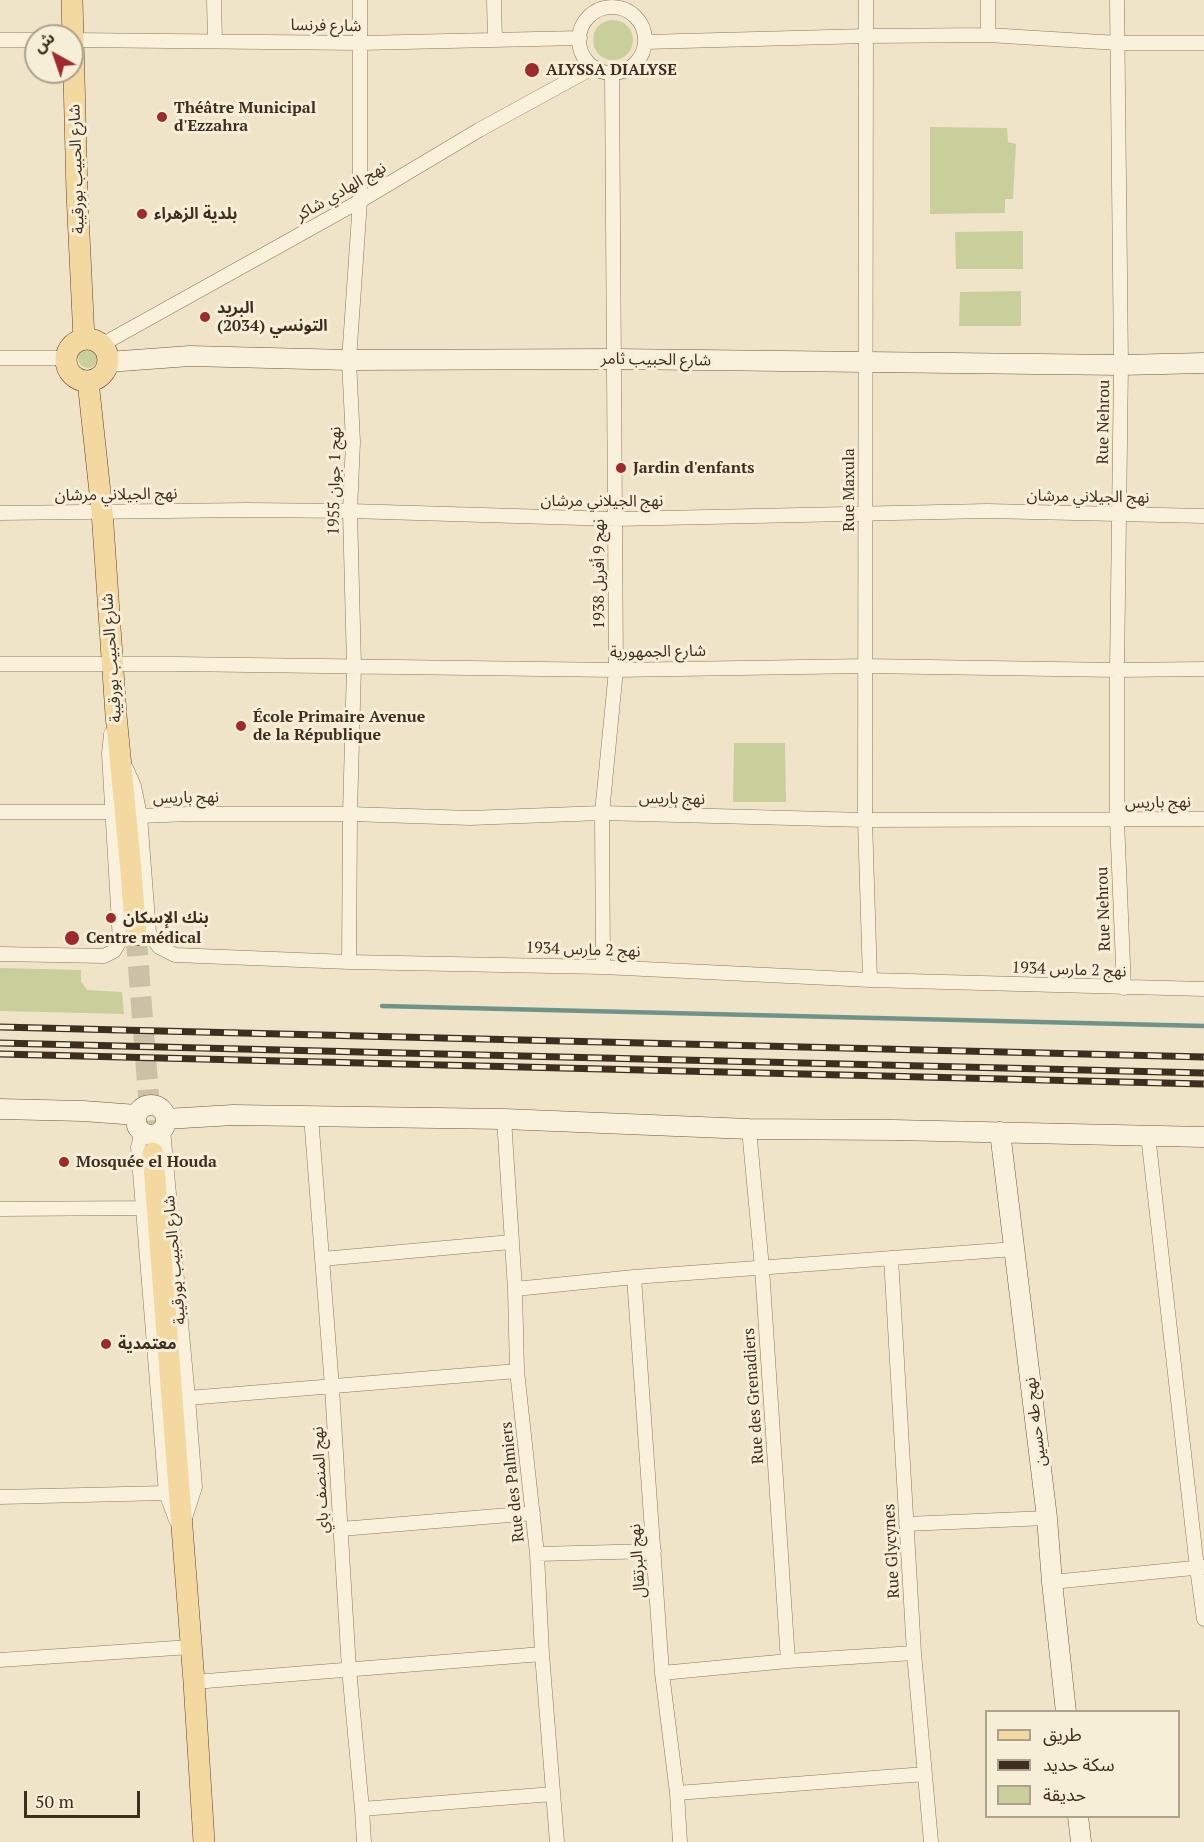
<!DOCTYPE html>
<html>
<head>
<meta charset="utf-8">
<style>
  body { margin:0 }
  #map { position:relative; width:1204px; height:1842px; overflow:hidden; background:#f0e4c8; font-family:"PT Serif","Noto Sans Arabic",serif }
  canvas { display:block }
  .legend { position:absolute; left:985px; top:1710px; width:195px; height:108px; box-sizing:border-box; background:#f7eed8; border:2px solid #ada18e; margin:0; padding:8px 10px; list-style:none; font-size:18px; color:#3d2e20 }
  .legend li { display:flex; align-items:center; gap:12px; height:30px }
  .legend b { width:30px; border:2px solid #ada18e }
  .north { position:absolute; left:24px; top:24px; width:60px; height:60px; box-sizing:border-box; background:#f7eed8; border:2px solid #ada18e; border-radius:50%; rotate:320deg; font-size:16px; font-weight:700; line-height:24px; text-align:center; color:#3d2e20 }
  .north::after { content:''; display:block; margin:auto; width:21px; height:27px; background:#9e2a2b; clip-path:polygon(50% 0,100% 100%,50% 72%,0 100%) }
  .scale { position:absolute; left:24px; top:1791px; width:116px; height:27px; box-sizing:border-box; border:3px solid #3d2e20; border-top:0; padding-left:8px; font-size:18px; line-height:21px; white-space:nowrap; color:#3d2e20; -webkit-text-stroke:4px #f7eed8; paint-order:stroke }
</style>
</head>
<body>
<div id="map">
<canvas width="1204" height="1842"></canvas>
<ul class="legend">
<li><b style="height:8px;background:#f3d9a0"></b>طريق</li>
<li><b style="height:8px;background:#3d2e20"></b>سكة حديد</li>
<li><b style="height:16px;background:#c9cf9b"></b>حديقة</li>
</ul>
<div class="north">ش</div>
<div class="scale">50 m</div>
</div>
<script>
const ctx = document.querySelector('canvas').getContext('2d');
ctx.lineJoin = 'round';
function fill(path, color) { ctx.fillStyle = color; ctx.fill(path, 'evenodd'); }
const poly = rows => new Path2D(rows.map(r => 'M' + r).join(''));
function strokePath(path, color, width, dash) { ctx.strokeStyle = color; ctx.lineWidth = width; ctx.lineCap = dash ? 'butt' : 'round'; ctx.setLineDash(dash || []); ctx.stroke(path); }
function write(font, color, halo, rows, align = 'center') {
  ctx.font = font + ' "PT Serif","Noto Sans Arabic",serif'; ctx.lineWidth = 6; ctx.setLineDash([]); ctx.textBaseline = 'middle'; ctx.strokeStyle = halo; ctx.fillStyle = color; for (const [text, x, y, turn = 0] of rows) {
    ctx.save(); ctx.translate(x, y); ctx.rotate((+turn || 0) * Math.PI / 180); ctx.textAlign = isNaN(turn) ? turn : align; if (halo) ctx.strokeText(text, 0, 0); ctx.fillText(text, 0, 0); ctx.restore();
  }
}
fill(poly([
  '593 40a20 20 0 1 1 40 0a20 20 0 1 1-40 0Z',
  [930,127,1007,128,1008,142,1016,144,1013,199,1005,199,1005,213,930,214],
  [1023,231,1023,269,956,269,955,232],
  [1021,291,1021,326,959,326,960,292],
  '78 358a10 10 0 1 1 20 0a10 10 0 1 1-20 0Z',
  [734,743,785,743,786,802,733,802],
  [0,968,81,970,81,981,87,990,122,992,124,1014,0,1011]
]), '#c9cf9b');
strokePath(poly([
  [382,1006,1204,1026]
]), '#6f938a', 4.5);
strokePath(poly([
  [136,935,153,1153]
]), '#ccc0a6', 21, [21, 10]);
const street = poly([
  [214,0,215,40],
  [494,0,495,40],
  [866,0,865,820,870,980],
  [988,0,988,35],
  [1117,0,1121,365,1117,670,1117,820,1124,988],
  '579 40a33 33 0 1 1 66 0a33 33 0 1 1-66 0Z',
  [0,40,36,40],
  [72,40,361,43,580,38],
  [645,42,867,36,988,35,1118,43,1204,43],
  [103,344,360,201,479,130,594,67],
  [0,358,66,358],
  [0,513,247,510,350,511,615,519,987,511,1204,516],
  [0,664,175,664,616,670,865,666,1117,670,1204,669],
  [126,768,134,786,140,816,149,933,159,947,175,955,349,962,603,967,870,980,1204,989],
  [0,812,112,812],
  [140,816,189,814,350,814,470,818,602,813,865,820,1204,819],
  [0,954,104,956,114,951,120,941,109,754,111,734],
  [349,962,350,814,354,666,350,511,353,442,349,360,360,201,360,0],
  [603,967,602,813,616,670,612,73],
  [311,1116,332,1387,349,1669,362,1809,364,1842],
  [504,1119,515,1289,517,1371,537,1554,542,1654,557,1842],
  [749,1129,762,1268,788,1661],
  [163,1130,188,1398,195,1487,185,1518],
  [142,1133,138,1147,166,1493,176,1520],
  [1148,1135,1197,1568,1204,1619],
  [0,1209,143,1208],
  [891,1258,914,1653,931,1842],
  [322,1259,511,1242],
  [634,1277,662,1673,677,1793,680,1842],
  [515,1289,634,1277,1015,1249],
  [188,1398,517,1371],
  [0,1497,166,1493],
  [906,1524,1047,1518],
  [341,1529,533,1513],
  [537,1554,654,1551],
  [1052,1582,1204,1567],
  [0,1660,190,1647],
  [662,1673,788,1661,914,1653],
  [194,1682,542,1654],
  [677,1793,925,1774],
  [362,1809,553,1794]
]);
const secondary = poly([
  [108,362,190,356,349,360,615,359,1121,365,1204,363],
  '136 1120a15 15 0 1 1 30 0a15 15 0 1 1-30 0Z',
  [0,1109,83,1111,137,1115],
  [166,1119,233,1115,504,1119,749,1129,893,1130,1204,1137],
  [1000,1132,1047,1518,1052,1582,1066,1712],
  [1078,1816,1081,1842]
]);
const primary = poly([
  [72,0,77,193,84,339],
  '66 360a21 21 0 1 1 42 0a21 21 0 1 1-42 0Z',
  [88,381,102,511,116,715,131,871,136,935],
  [153,1153,194,1682,204,1842]
]);
strokePath(street, '#8d765c', 15);
strokePath(secondary, '#6f573f', 21);
strokePath(primary, '#5b4430', 22);
strokePath(street, '#faf1dc', 14);
strokePath(secondary, '#faf1dc', 20);
strokePath(primary, '#f3d9a0', 21);
const rail = poly([
  [0,1027,1204,1057],
  [0,1043,1204,1073],
  [0,1054,1204,1084]
]);
strokePath(rail, '#3d2e20', 7);
strokePath(rail, '#f7eed8', 4.5, [14]);
for (const [x, y, r, color] of [
  [532,70,8,"#9e2a2b"],
  [162,117,6,"#9e2a2b"],
  [142,214,6,"#9e2a2b"],
  [205,317,6,"#9e2a2b"],
  [621,468,6,"#9e2a2b"],
  [241,726,6,"#9e2a2b"],
  [111,918,6,"#9e2a2b"],
  [72,938,8,"#9e2a2b"],
  [64,1162,6,"#9e2a2b"],
  [106,1344,6,"#9e2a2b"]
]) { const dot = new Path2D(); dot.arc(x, y, r, 0, 2 * Math.PI); ctx.fillStyle = color; ctx.fill(dot); strokePath(dot, '#f7eed8', 2); }
write('16px', '#3d2e20', '#f7eed8', [
  ["شارع فرنسا",326,26,1],
  ["شارع الحبيب بورقيبة",77,169,-92],
  ["نهج الهادي شاكر",341,192,-30],
  ["شارع الحبيب ثامر",656,360,1],
  ["Rue Nehrou",1104,422,-89],
  ["نهج 1 جوان 1955",335,481,-89],
  ["Rue Maxula",849,490,-90],
  ["نهج الجيلاني مرشان",116,495,-1],
  ["نهج الجيلاني مرشان",1088,497,1],
  ["نهج الجيلاني مرشان",602,501],
  ["نهج 9 أفريل 1938",599,574,-90],
  ["شارع الجمهورية",658,652,-1],
  ["شارع الحبيب بورقيبة",112,658,-94],
  ["نهج باريس",186,798,-1],
  ["نهج باريس",672,799,1],
  ["نهج باريس",1158,803,-1],
  ["Rue Nehrou",1104,909,-92],
  ["نهج 2 مارس 1934",583,950,2],
  ["نهج 2 مارس 1934",1069,970,2],
  ["شارع الحبيب بورقيبة",175,1260,-95],
  ["Rue des Grenadiers",754,1396,-94],
  ["نهج طه حسين",1036,1422,-97],
  ["نهج المنصف باي",321,1480,-93],
  ["Rue des Palmiers",513,1482,-96],
  ["Rue Glycynes",892,1551,-93],
  ["نهج البرتقال",638,1561,-94]
]);
write('bold 16px', '#3d2e20', '#f7eed8', [
  ["ALYSSA DIALYSE",546,70],
  ["Théâtre Municipal",174,108],
  ["d'Ezzahra",174,126],
  ["بلدية الزهراء",154,214],
  ["البريد",217,308],
  ["التونسي (2034)",217,326],
  ["Jardin d'enfants",633,468],
  ["École Primaire Avenue",253,717],
  ["de la République",253,735],
  ["بنك الإسكان",123,918],
  ["Centre médical",86,938],
  ["Mosquée el Houda",76,1162],
  ["معتمدية",118,1344]
], 'left');
</script>
</body>
</html>
